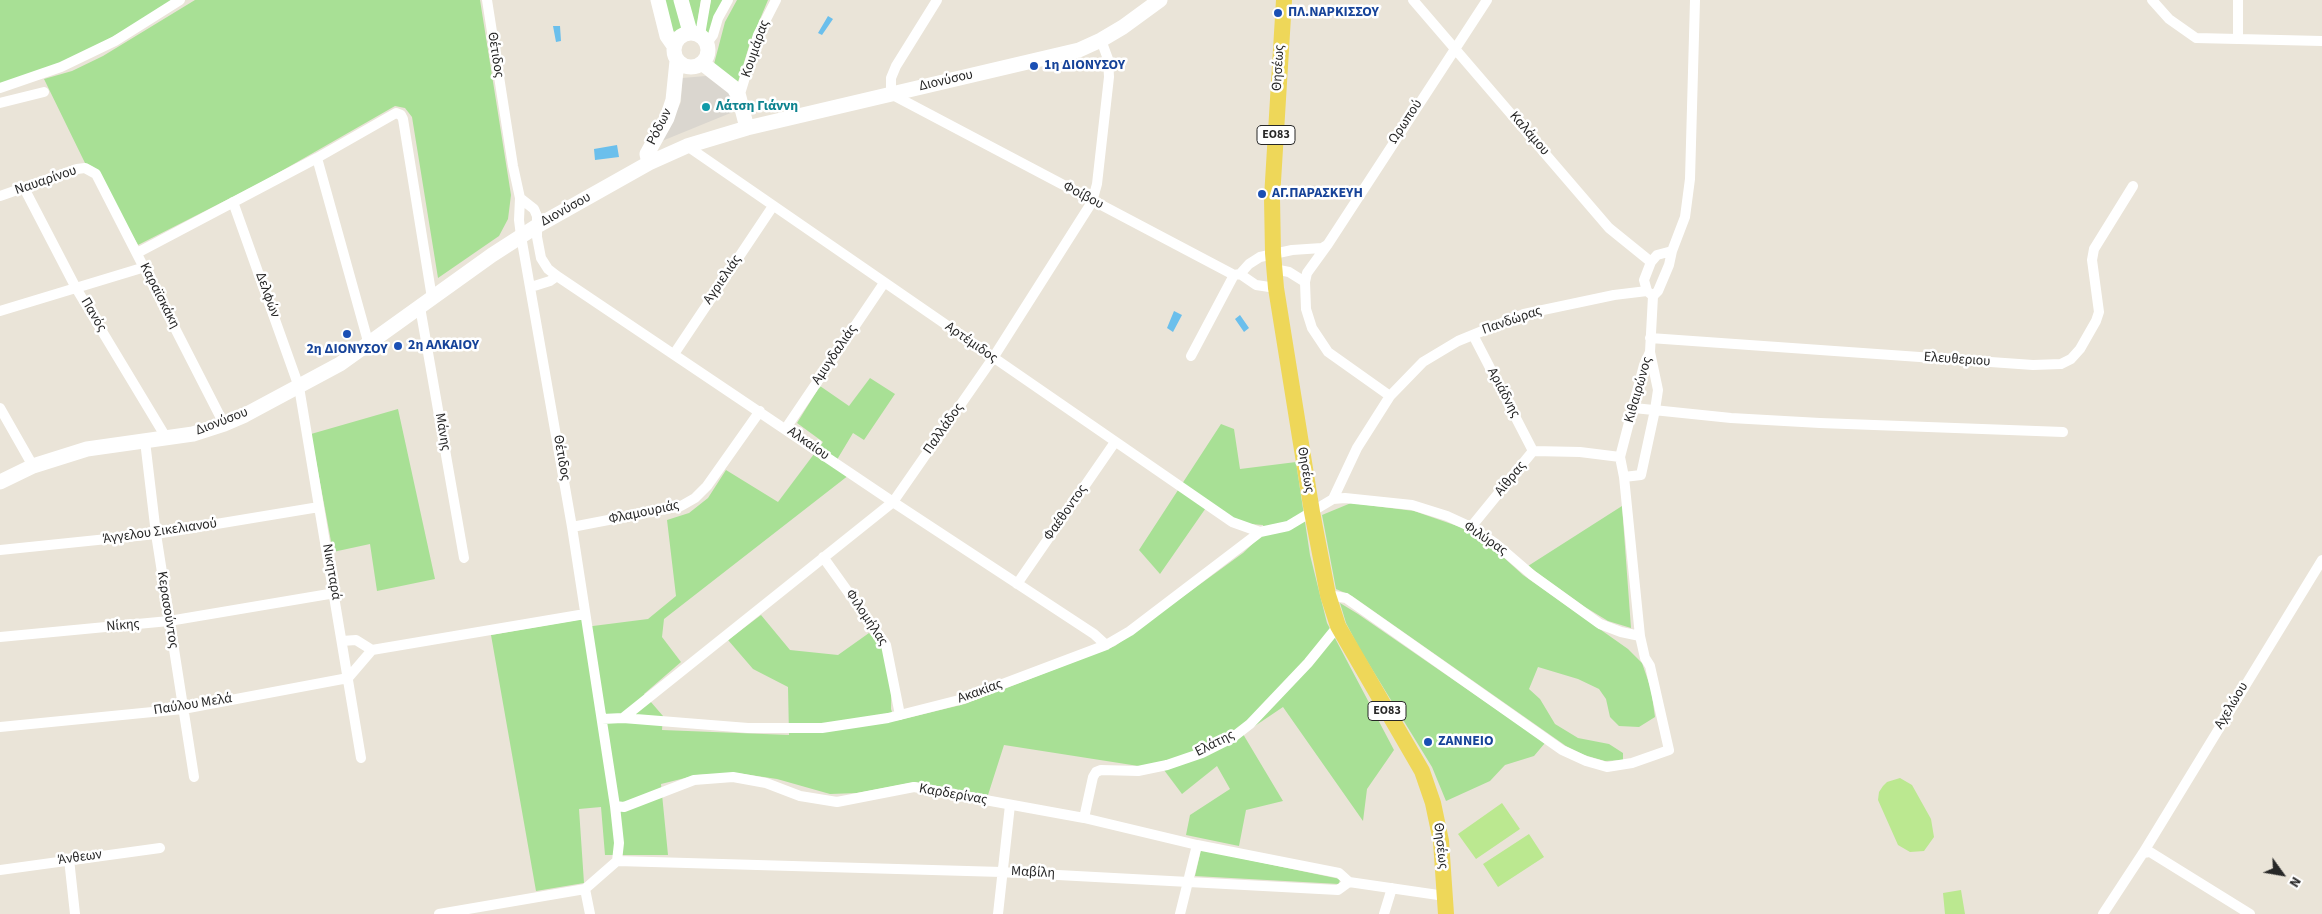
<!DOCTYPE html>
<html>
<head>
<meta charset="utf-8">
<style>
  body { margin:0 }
  #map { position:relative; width:2322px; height:914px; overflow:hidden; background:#eae4d8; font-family:"Source Sans 3",sans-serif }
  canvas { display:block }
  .north { position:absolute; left:2257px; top:849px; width:50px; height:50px; -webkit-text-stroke:4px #fff; paint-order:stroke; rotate:122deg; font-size:14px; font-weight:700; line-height:20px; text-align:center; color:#272727 }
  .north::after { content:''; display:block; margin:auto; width:18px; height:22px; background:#272727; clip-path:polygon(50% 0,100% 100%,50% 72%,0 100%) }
</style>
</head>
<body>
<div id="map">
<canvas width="2322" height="914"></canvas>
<div class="north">N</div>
</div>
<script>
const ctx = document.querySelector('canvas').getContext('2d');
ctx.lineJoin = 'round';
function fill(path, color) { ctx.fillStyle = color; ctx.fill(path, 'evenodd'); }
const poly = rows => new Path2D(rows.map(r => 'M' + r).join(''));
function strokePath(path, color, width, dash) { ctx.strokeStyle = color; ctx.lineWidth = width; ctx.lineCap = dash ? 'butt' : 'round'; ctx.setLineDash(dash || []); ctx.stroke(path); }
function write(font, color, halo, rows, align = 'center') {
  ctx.font = font + ' "Source Sans 3",sans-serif'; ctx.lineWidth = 5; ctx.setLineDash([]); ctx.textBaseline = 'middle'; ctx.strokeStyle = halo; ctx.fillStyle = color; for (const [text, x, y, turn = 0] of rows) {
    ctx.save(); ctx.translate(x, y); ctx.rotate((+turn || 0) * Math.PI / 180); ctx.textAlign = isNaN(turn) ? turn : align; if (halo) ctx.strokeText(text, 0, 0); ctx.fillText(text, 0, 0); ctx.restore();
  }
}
fill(poly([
  [0,0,177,0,72,60,0,86],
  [195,0,480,0,511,195,508,219,499,236,438,278,412,117,405,108,395,106,264,181,138,245,93,167,85,163,44,79,72,71,103,56],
  [662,0,676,0,682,24,681,29,677,32,672,31],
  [686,0,701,0,697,26,693,27],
  [711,0,724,0,708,34,704,32],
  [737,0,768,0,750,43,738,82,714,64,725,22],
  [870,378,895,394,864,440,853,433,835,463,849,475,664,619,662,637,681,662,644,694,663,716,662,730,789,735,788,687,753,669,728,640,761,615,790,650,838,655,869,633,892,660,891,709,895,721,965,704,1115,646,1243,553,1265,532,1263,525,1250,524,1235,520,1210,502,1160,574,1139,550,1221,424,1234,429,1240,469,1296,462,1310,555,1327,623,1394,750,1367,789,1363,821,1283,707,1243,734,1283,801,1246,810,1239,846,1186,835,1190,815,1230,789,1217,766,1182,794,1164,770,1004,745,988,795,915,782,857,793,830,794,777,779,737,773,697,775,661,784,668,855,605,855,601,807,579,809,584,883,536,891,491,635,583,619,585,627,648,619,676,596,667,520,689,513,708,498,726,470,778,502,823,442,797,423,820,386,849,406],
  [398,409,435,579,377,591,370,544,333,552,311,434],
  [1351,503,1414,511,1463,528,1491,546,1523,575,1628,649,1642,663,1651,689,1655,717,1639,727,1619,726,1610,717,1606,699,1599,689,1578,679,1538,667,1529,689,1540,699,1555,724,1578,738,1609,744,1623,753,1623,760,1605,761,1584,755,1566,746,1352,596,1336,589,1322,515],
  [1622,506,1631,628,1608,621,1585,607,1528,566],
  [1340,603,1358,614,1545,743,1534,756,1505,765,1490,781,1446,801,1432,767,1359,648,1346,623],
  [1201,850,1340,879,1339,884,1195,876]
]), '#a8e095');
fill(poly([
  [1900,778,1912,785,1931,819,1934,837,1924,851,1910,852,1898,845,1878,800,1879,792,1883,786,1887,782],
  [1502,803,1520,829,1476,859,1458,834],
  [1529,834,1544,857,1498,887,1483,864],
  [1961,890,1965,914,1945,914,1943,893]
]), '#bbe890');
fill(poly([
  [706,76,733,96,733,112,662,141,681,102,682,78]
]), '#dad6cf');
fill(poly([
  [828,16,833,19,822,35,818,33],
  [553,26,560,26,561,41,556,42],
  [617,145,619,157,595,160,594,149],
  [1174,311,1182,315,1173,332,1167,328],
  [1240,315,1249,328,1244,332,1235,319]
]), '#6bbfec');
strokePath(poly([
  [487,0,513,166,520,198,519,220,521,236,572,527,615,806,624,807,694,780,733,777,766,783,800,796,837,802,914,787,1084,818,1197,845,1339,873,1349,882],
  [937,0,896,66,891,78,891,94,1234,275,1240,274,1256,285,1276,288],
  [1413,0,1609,228,1651,262],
  [2152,0,2169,19,2196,38,2322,41],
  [2238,0,2238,39],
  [700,35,706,0],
  [707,43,713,35,718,18,728,0],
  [0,88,61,67,115,41,180,0],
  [739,97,758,35,776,0],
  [0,103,44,92],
  [687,146,1232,522,1260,532],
  [317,158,369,345],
  [24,188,76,288,167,439],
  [0,196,77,169,85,168,96,174,224,424],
  [520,198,534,209,537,216,537,237,541,258,548,269,557,276,893,502,1094,634,1106,645],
  [233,202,299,387,361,758],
  [137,253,317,158,396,113,401,115,403,119,432,298],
  [1274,269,1289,272,1305,282],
  [1240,274,1249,264,1260,257,1292,250,1322,248,1327,245],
  [531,287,550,281,557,276],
  [1647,291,1644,280,1651,262,1657,255,1672,251],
  [420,307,464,558],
  [0,311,145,267],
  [1473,335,1533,451],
  [1650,338,2033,365,2061,364,2071,359,2080,349,2096,321,2099,312,2092,260,2094,249,2133,186],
  [674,354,773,206],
  [1191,356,1234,275],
  [1390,396,1328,352,1312,328,1306,309,1305,282,1307,273,1328,244,1487,0],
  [0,408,33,466],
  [1634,408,1731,418,1820,423,2063,432],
  [786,428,884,283],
  [145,441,156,534,194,777],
  [1624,477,1641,475,1655,410,1658,390,1650,352],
  [1333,499,1357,448,1390,396,1423,362,1458,341,1524,314,1614,295,1647,291,1653,296],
  [572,527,681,506,695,498,707,486,760,411],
  [1471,527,1533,451,1580,452,1620,457],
  [0,550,156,534,319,507],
  [823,557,886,645,900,715],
  [1017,584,1115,442],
  [1328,595,1346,598,1562,750,1586,761,1607,767,1632,763,1669,750,1650,666,1645,658,1640,636,1624,477,1620,457,1644,365,1650,352,1653,296,1658,291,1669,265,1672,251,1685,217,1690,179,1695,0],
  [0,637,169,621,335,593],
  [342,641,356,640,372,650],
  [623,718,893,502,993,358,1092,202,1097,184,1109,77,1108,59,1101,40],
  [602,719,623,718,748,728,822,728,888,718,963,699,1106,645,1130,631,1260,532,1288,526,1333,499,1345,498,1412,505,1447,516,1471,527,1496,544,1532,575,1600,624,1621,632,1640,636],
  [0,727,183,709,348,678,372,650,585,614],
  [615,806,619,843,617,861],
  [1084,818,1093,777,1096,772,1101,770,1138,771,1167,765,1202,753,1232,738,1250,724,1308,663,1338,626],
  [2143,853,2150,852,2250,914],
  [69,859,75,914],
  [617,861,1002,872,1338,890,1349,882,1445,896],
  [0,870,160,848],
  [585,889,590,914],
  [439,914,585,889,617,861],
  [998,914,1010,805],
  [1180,914,1197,845],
  [1384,914,1392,888],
  [2103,914,2143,853,2322,560]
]), '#fff', 10);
strokePath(poly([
  [658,0,667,36,674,46],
  [681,0,690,32],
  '674 50a17 17 0 1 1 34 0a17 17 0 1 1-34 0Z',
  [702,63,734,88,739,97,747,128],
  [649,163,647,154,667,118,673,100,677,61],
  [0,482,33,466,87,449,193,434,224,424,245,415,340,364,492,255,537,226,649,163,687,146,747,128,1079,50,1101,40,1123,27,1160,0]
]), '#fff', 15);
strokePath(poly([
  [1284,0,1272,198,1273,253,1276,288,1312,512,1328,595,1338,626,1422,771,1433,803,1441,841,1446,914]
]), '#eed759', 16);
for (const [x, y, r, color] of [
  [1278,13,5,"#1a4fb4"],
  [1034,66,5,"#1a4fb4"],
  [706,107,5,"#0f9aa8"],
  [1262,194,5,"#1a4fb4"],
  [347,334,5,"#1a4fb4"],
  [398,346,5,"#1a4fb4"],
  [1428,742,5,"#1a4fb4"]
]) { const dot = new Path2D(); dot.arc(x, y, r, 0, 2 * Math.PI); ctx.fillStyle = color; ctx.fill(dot); strokePath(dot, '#fff', 2); }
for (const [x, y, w] of [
  [1276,135,38],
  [1387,711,38]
]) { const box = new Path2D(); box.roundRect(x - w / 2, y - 9.5, w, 19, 4); ctx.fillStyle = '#fff'; ctx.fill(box); strokePath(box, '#272727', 1); }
write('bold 12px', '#272727', null, [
  ["ΕΟ83",1276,135],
  ["ΕΟ83",1387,711]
]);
write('bold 14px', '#164399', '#fff', [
  ["ΠΛ.ΝΑΡΚΙΣΣΟΥ",1288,13],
  ["1η ΔΙΟΝΥΣΟΥ",1044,66],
  ["ΑΓ.ΠΑΡΑΣΚΕΥΗ",1272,194],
  ["2η ΑΛΚΑΙΟΥ",408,346],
  ["2η ΔΙΟΝΥΣΟΥ",347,350,"center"],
  ["ΖΑΝΝΕΙΟ",1438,742]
], 'left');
write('14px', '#272727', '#fff', [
  ["Κουμάρας",756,49,-71],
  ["Θέτιδος",495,55,81],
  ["Θησέως",1279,68,-87],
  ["Διονύσου",946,81,-13],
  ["Ωρωπού",1406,122,-57],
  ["Ρόδων",660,127,-63],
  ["Καλάμου",1529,134,49],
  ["Ναυαρίνου",46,181,-19],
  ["Φοίβου",1083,196,28],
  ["Διονύσου",566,210,-29],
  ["Αγριελιάς",723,280,-56],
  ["Δελφών",267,295,70],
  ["Καραϊσκάκη",159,296,63],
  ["Πανός",93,315,59],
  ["Πανδώρας",1512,321,-19],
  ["Αρτέμιδος",971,343,35],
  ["Αμυγδαλιάς",835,355,-56],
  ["Ελευθεριου",1957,360,4],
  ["Κιθαιρώνος",1639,390,-74],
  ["Αριάδνης",1503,393,62],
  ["Διονύσου",222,422,-21],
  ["Παλλάδος",944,429,-55],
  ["Μάνης",442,432,80],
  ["Αλκαίου",808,444,35],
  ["Θέτιδος",561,458,80],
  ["Θησέως",1305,470,80],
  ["Αίθρας",1511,479,-51],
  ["Φλαμουριάς",644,513,-12],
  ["Φαέθοντος",1066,513,-55],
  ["Άγγελου Σικελιανού",160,532,-8],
  ["Φιλύρας",1485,539,34],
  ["Νικηταρά",331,572,80],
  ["Κερασούντος",167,610,81],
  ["Φιλομήλας",866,618,56],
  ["Νίκης",123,626,-5],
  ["Ακακίας",980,692,-20],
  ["Παύλου Μελά",193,705,-9],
  ["Αχελώου",2232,706,-59],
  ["Ελάτης",1215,744,-27],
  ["Καρδερίνας",953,795,10],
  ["Θησέως",1440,846,83],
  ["Άνθεων",80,858,-8],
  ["Μαβίλη",1033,873,3]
]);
write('bold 14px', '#0d838f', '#fff', [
  ["Λάτση Γιάννη",716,107]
], 'left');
</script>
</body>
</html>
